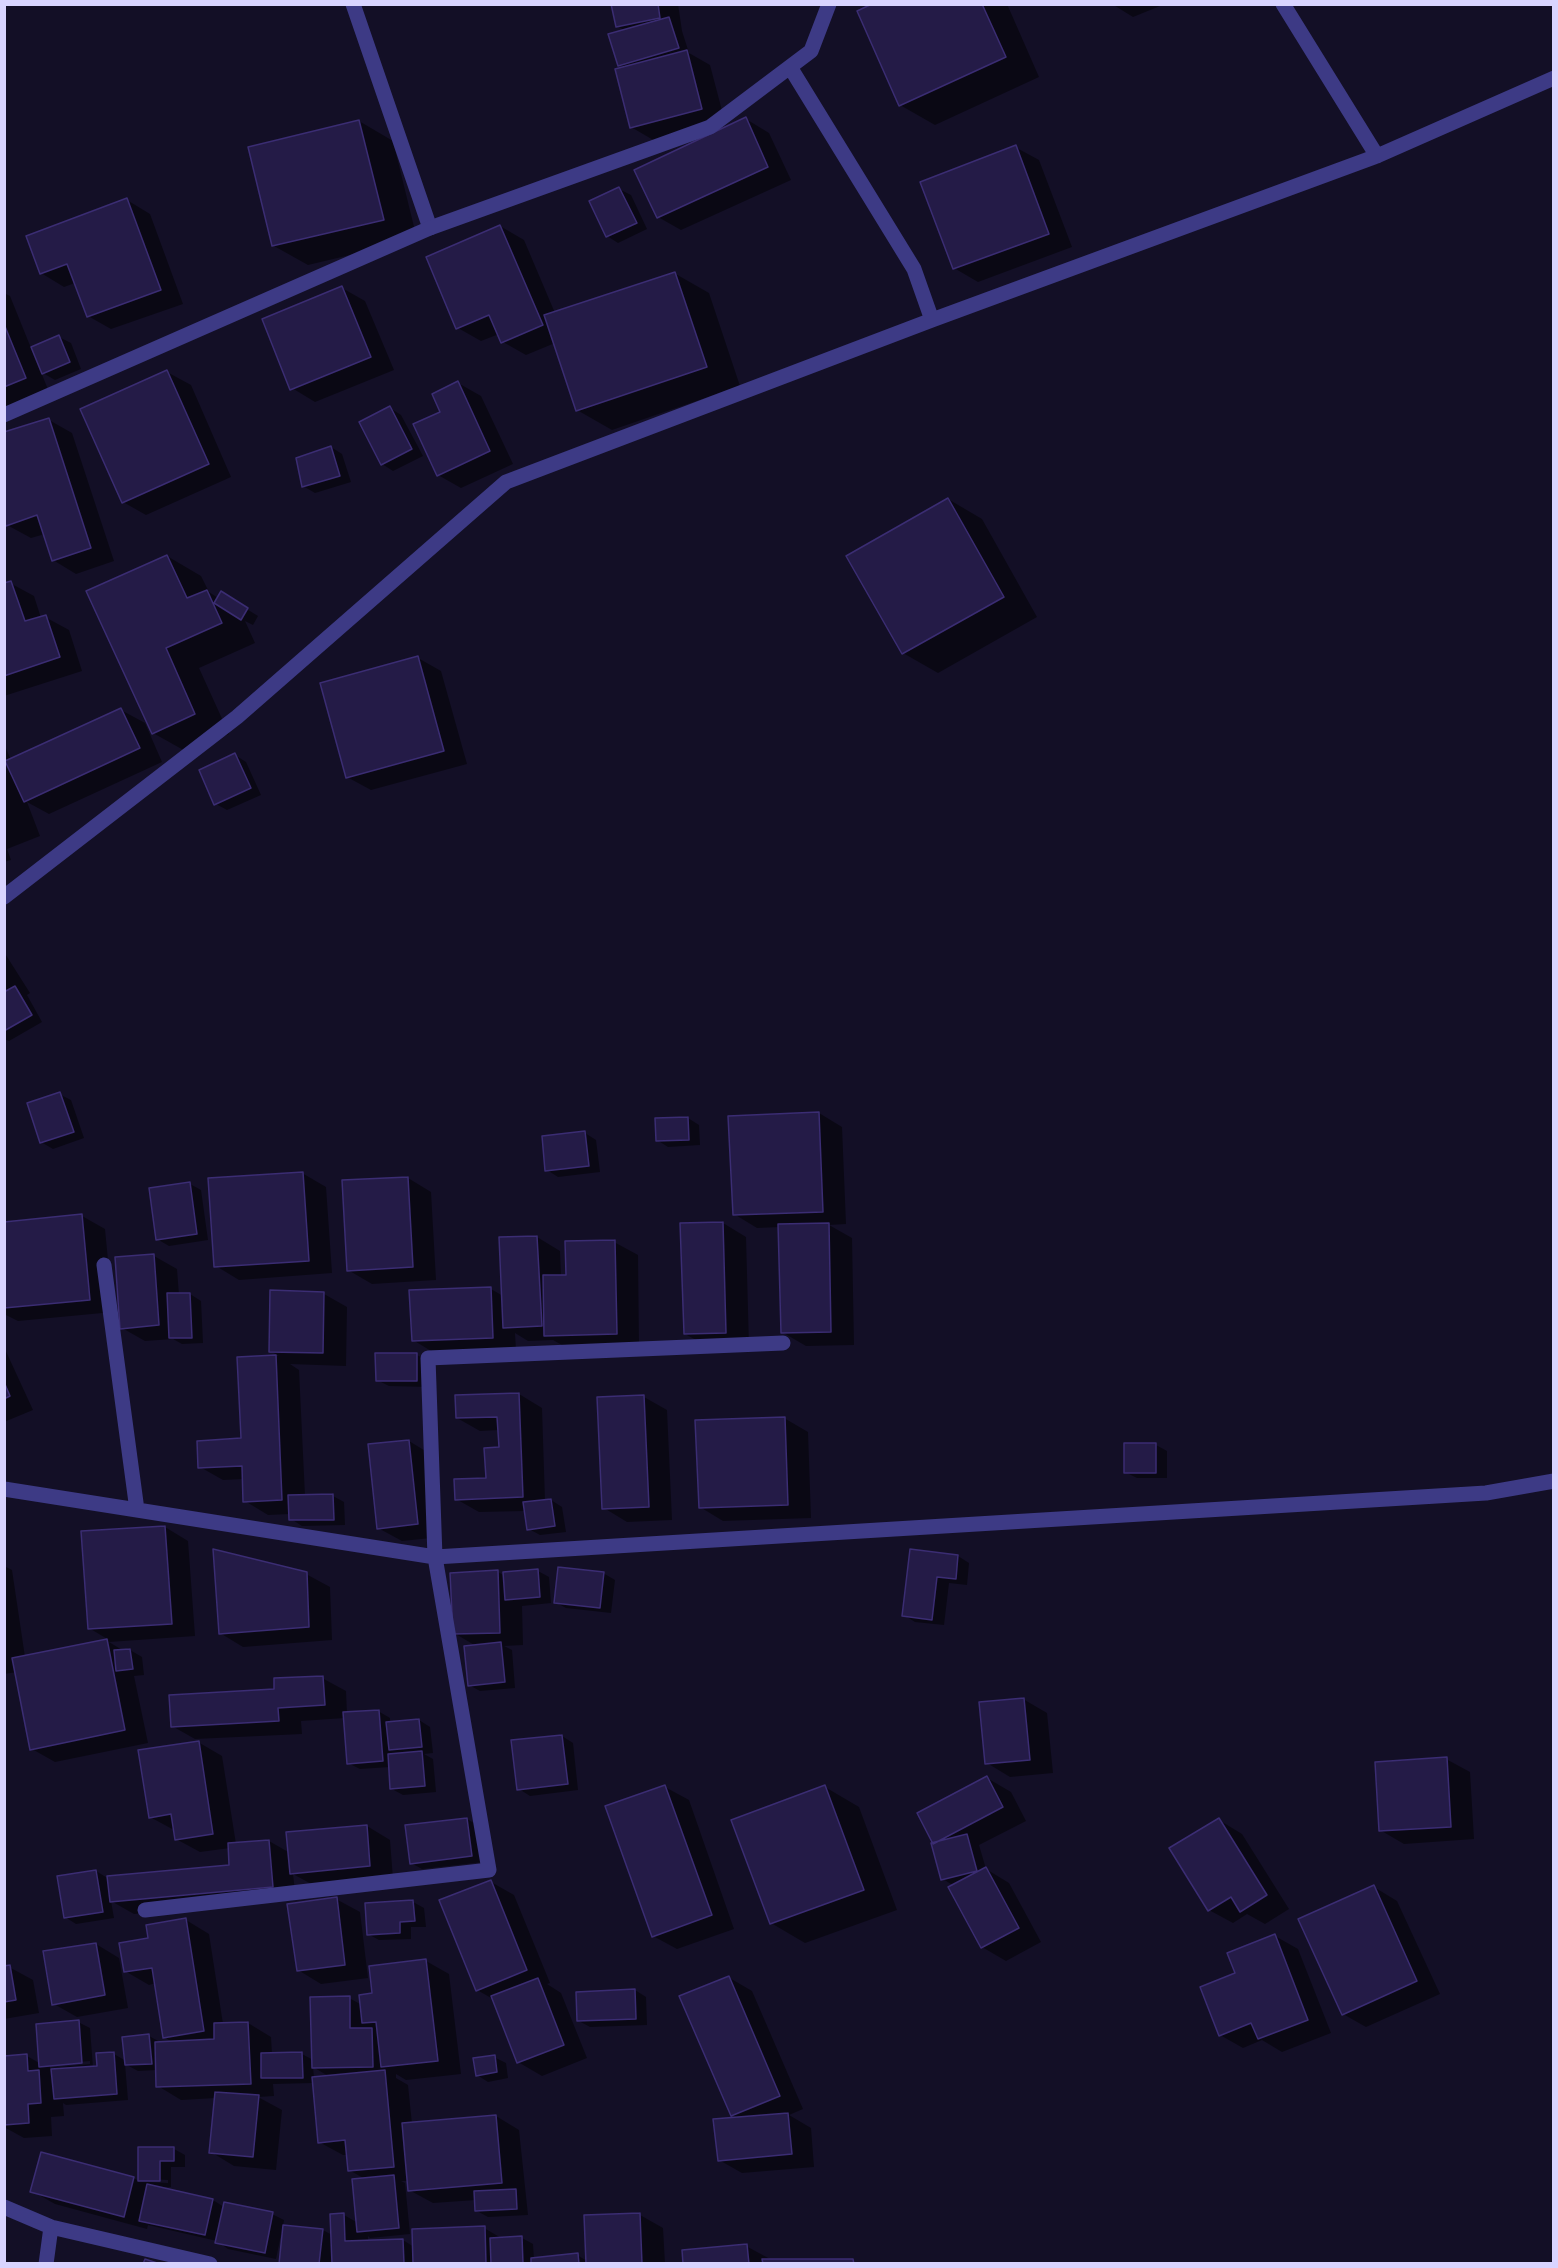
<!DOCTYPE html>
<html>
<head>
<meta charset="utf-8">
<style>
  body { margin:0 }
  #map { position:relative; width:1558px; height:2268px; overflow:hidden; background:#130f26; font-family:"Noto Sans",sans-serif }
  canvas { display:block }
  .frame { position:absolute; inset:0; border:6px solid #d9d4ff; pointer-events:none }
</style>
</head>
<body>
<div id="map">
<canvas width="1558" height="2268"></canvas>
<div class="frame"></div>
</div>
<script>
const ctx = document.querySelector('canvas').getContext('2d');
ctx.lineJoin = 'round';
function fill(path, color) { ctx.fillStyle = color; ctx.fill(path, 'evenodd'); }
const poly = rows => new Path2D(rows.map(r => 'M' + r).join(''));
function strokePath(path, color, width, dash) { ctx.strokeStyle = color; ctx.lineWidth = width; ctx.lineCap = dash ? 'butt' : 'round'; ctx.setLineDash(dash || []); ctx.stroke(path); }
fill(poly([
  [613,4,678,4,682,31,689,53,710,65,725,122,655,141,631,127,625,68,619,65,626,31,617,26],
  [876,4,1007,4,1039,77,935,125,900,105],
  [1112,4,1165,4,1133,17],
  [746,119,769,133,791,180,681,230,658,217],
  [359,121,393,141,417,239,308,265,274,246],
  [1015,147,1039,160,1072,247,978,282,954,268],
  [619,189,631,195,647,229,618,243,607,236],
  [127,200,150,214,183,304,111,329,88,316,75,283,64,287,41,273],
  [500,226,524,240,555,313,674,273,709,293,740,386,612,430,577,410,555,343,526,355,503,342,499,334,481,341,458,328],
  [342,288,365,301,394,370,315,402,292,388],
  [4,293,10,296,31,348,59,337,71,343,81,369,55,380,41,372,49,392,4,409],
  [167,372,191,385,231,477,146,515,123,502],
  [458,383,481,396,513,464,461,488,438,475,442,413],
  [390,408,401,415,423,456,393,471,382,464],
  [49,420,72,433,114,561,76,574,53,560,45,534,31,538,7,525],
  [331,447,342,454,351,482,315,493,303,486],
  [948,499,982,519,1037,617,938,673,903,653],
  [167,556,201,576,209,592,218,598,232,600,258,616,253,625,245,621,255,643,199,668,229,734,187,752,153,733],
  [10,583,34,596,41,618,45,617,69,630,82,671,4,696,4,585],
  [418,658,441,671,467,764,371,790,347,777],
  [121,710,145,723,162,762,49,814,27,802,40,836,7,849,11,860,4,862,4,744,11,760],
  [235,755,246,762,261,795,227,810,216,804],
  [4,952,30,993,27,995,42,1022,9,1041,4,1039],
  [59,1094,71,1100,84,1138,53,1149,41,1142],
  [819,1113,842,1127,846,1224,829,1225,852,1238,854,1345,806,1346,782,1332,780,1227,757,1228,734,1214],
  [688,1118,699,1125,700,1145,668,1147,657,1140,656,1120],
  [585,1133,596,1140,600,1172,558,1177,547,1170],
  [302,1173,326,1187,332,1273,239,1280,216,1266],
  [408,1178,431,1192,436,1280,372,1284,348,1270],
  [190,1184,201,1190,208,1240,169,1246,157,1239],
  [82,1216,105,1229,113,1312,18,1321,4,1314,4,1223],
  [723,1223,746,1237,749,1346,709,1347,685,1334],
  [537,1237,560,1251,561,1276,567,1276,614,1242,638,1255,639,1347,569,1349,553,1340,528,1341,515,1333,516,1351,436,1354,413,1340,491,1289,503,1296],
  [154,1256,177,1269,179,1295,190,1294,201,1301,203,1343,182,1344,173,1339,145,1341,122,1328],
  [324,1294,347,1307,346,1366,290,1364,299,1370,305,1496,333,1496,344,1502,345,1525,302,1526,291,1519,290,1514,268,1515,245,1501,244,1479,223,1480,200,1467,242,1440,239,1358,279,1356,270,1351],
  [4,1347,33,1410,4,1422],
  [417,1355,428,1361,428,1387,389,1386,377,1380],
  [519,1394,542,1408,545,1501,551,1500,562,1507,566,1532,540,1535,529,1529,525,1511,479,1512,456,1499,487,1479,500,1449,499,1430,480,1431,457,1418],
  [644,1397,667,1410,672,1520,627,1522,604,1508],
  [784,1418,808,1432,811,1518,723,1521,700,1507],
  [409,1441,432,1455,441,1537,402,1541,378,1528],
  [1156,1445,1167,1451,1167,1478,1137,1478,1125,1472],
  [165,1527,188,1541,195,1636,109,1642,124,1651,130,1650,142,1657,144,1675,134,1676,148,1743,55,1762,32,1749,17,1672,4,1674,4,1566,12,1570,25,1657,109,1640,89,1628],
  [912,1551,958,1556,969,1563,967,1585,949,1583,944,1625,915,1622,904,1615],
  [538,1571,549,1577,551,1603,522,1606,523,1645,504,1646,512,1650,515,1688,480,1691,469,1685,476,1646,454,1633,498,1572,505,1576],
  [603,1573,615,1580,611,1613,566,1608,555,1602],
  [306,1574,330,1587,332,1640,243,1647,220,1633],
  [322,1678,346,1691,347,1714,378,1711,390,1718,390,1723,419,1720,430,1727,433,1753,424,1754,433,1759,436,1792,403,1795,392,1789,390,1767,360,1769,348,1763,345,1718,301,1721,302,1734,195,1739,172,1726,276,1691],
  [1023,1699,1047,1713,1053,1773,1010,1777,987,1763],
  [562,1736,573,1743,578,1790,530,1796,519,1789],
  [198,1742,222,1756,236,1844,269,1841,290,1853,367,1826,390,1840,393,1879,315,1886,293,1874,296,1900,134,1914,111,1901,114,1918,76,1924,65,1917,96,1871,109,1879,231,1866,230,1848,200,1852,176,1839,174,1830,150,1817],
  [1446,1759,1470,1772,1474,1839,1404,1844,1380,1830],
  [987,1778,1011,1792,1026,1821,979,1845,986,1869,1009,1883,1041,1942,1006,1961,982,1947,954,1886,943,1879,934,1843],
  [665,1787,689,1800,734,1929,677,1949,653,1936],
  [825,1787,859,1807,897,1910,805,1943,771,1923],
  [467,1819,479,1826,483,1862,422,1869,411,1863,407,1827],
  [1219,1820,1242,1834,1289,1909,1265,1924,1247,1914,1233,1923,1209,1910],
  [491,1882,514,1895,550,1983,547,1984,561,1993,587,2058,542,2076,518,2062,493,1999,477,1990],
  [1374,1887,1397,1901,1440,1994,1366,2027,1343,2014],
  [336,1899,360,1912,368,1978,321,1984,298,1970],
  [413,1902,424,1908,426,1927,411,1927,411,1939,379,1940,368,1934],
  [186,1920,209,1934,223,2024,248,2023,271,2037,272,2054,302,2054,313,2060,349,1998,362,2005,374,1994,426,1961,449,1974,461,2074,406,2080,396,2074,396,2078,408,2085,412,2124,496,2116,519,2130,528,2215,488,2217,477,2211,476,2200,433,2203,409,2190,408,2181,401,2181,405,2183,410,2234,370,2238,368,2236,368,2242,403,2240,414,2247,484,2228,503,2239,522,2238,533,2244,534,2260,577,2255,587,2261,640,2215,663,2228,665,2264,280,2264,284,2235,281,2235,276,2259,228,2249,217,2241,148,2225,147,2229,55,2204,32,2191,134,2178,140,2182,140,2149,174,2149,185,2155,185,2167,171,2167,171,2187,158,2188,213,2200,224,2207,272,2214,284,2220,283,2226,323,2230,332,2235,344,2215,358,2223,365,2179,349,2170,348,2155,343,2155,319,2142,314,2083,273,2084,274,2096,258,2097,282,2110,276,2170,234,2166,211,2152,216,2098,181,2100,158,2086,157,2070,138,2071,125,2064,128,2100,66,2105,63,2103,64,2116,51,2117,52,2136,24,2138,4,2127,4,2058,27,2056,41,2064,78,2022,90,2028,93,2068,99,2067,114,2054,126,2061,149,2036,160,2042,174,2043,164,2037,156,1983,149,1985,125,1971,150,1939],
  [90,2061,90,2064,50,2068,50,2065],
  [313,2067,330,2077,314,2078],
  [149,2179,168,2180,168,2183,149,2182],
  [1275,1936,1298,1949,1331,2033,1282,2052,1262,2040,1243,2048,1220,2035],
  [96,1944,119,1958,128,2008,77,2017,54,2004],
  [9,1967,33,1980,39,2013,4,2019,4,1968],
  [728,1977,752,1991,803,2109,789,2115,811,2128,814,2167,742,2173,719,2160,738,2119,732,2115],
  [635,1990,646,1997,647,2025,590,2027,579,2021],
  [494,2057,506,2063,508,2078,488,2082,477,2075],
  [746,2246,770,2259,852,2260,858,2264,685,2264]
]), '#0007');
const building = poly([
  [611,4,658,4,660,18,616,27,611,4],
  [872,4,982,4,1006,57,899,106,857,11,872,4],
  [669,17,679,48,618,66,608,34,669,17],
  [687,50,702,109,630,128,615,69,687,50],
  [746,117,768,167,657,218,634,170,746,117],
  [359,120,384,220,272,246,248,147,359,120],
  [1016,145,1049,234,953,269,920,182,1016,145],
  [619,187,637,223,606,237,589,201,619,187],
  [127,198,161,290,87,317,67,264,40,274,26,236,127,198],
  [500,225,543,325,501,343,489,315,456,329,426,257,500,225],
  [675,272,707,367,576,411,544,315,675,272],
  [342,286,371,357,290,390,262,319,342,286],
  [4,324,26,378,4,387,4,324],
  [59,335,70,362,42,374,31,347,59,335],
  [167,370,209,464,122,503,80,409,167,370],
  [458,381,490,451,437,476,413,424,440,412,432,394,458,381],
  [390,406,412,449,381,465,359,422,390,406],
  [49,418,91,548,52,561,37,515,6,526,4,521,4,432,49,418],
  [331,446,340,476,302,487,296,458,331,446],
  [948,498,1004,597,902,654,846,556,948,498],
  [167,555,187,598,207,590,222,623,166,648,195,714,152,734,86,591,167,555],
  [11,581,25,621,46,615,60,657,4,676,4,583,11,581],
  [221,591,248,608,241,620,214,603,221,591],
  [418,656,444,751,346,778,320,683,418,656],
  [121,708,140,748,24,802,5,761,121,708],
  [235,753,251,788,214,805,199,770,235,753],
  [15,986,32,1015,4,1031,4,992,15,986],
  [60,1092,74,1132,40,1143,27,1103,60,1092],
  [819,1112,823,1212,733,1215,728,1116,819,1112],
  [688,1117,689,1140,656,1141,655,1118,688,1117],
  [585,1131,589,1166,545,1171,542,1136,585,1131],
  [303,1172,309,1261,214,1267,208,1178,303,1172],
  [408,1177,413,1267,347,1271,342,1180,408,1177],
  [190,1182,197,1234,156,1240,149,1188,190,1182],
  [82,1214,90,1300,4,1308,4,1222,82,1214],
  [723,1222,726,1333,684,1334,680,1223,723,1222],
  [829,1223,831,1332,781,1333,778,1224,829,1223],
  [537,1236,542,1326,503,1328,499,1237,537,1236],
  [615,1240,617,1334,544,1336,543,1275,566,1275,565,1241,615,1240],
  [154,1254,159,1325,120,1329,115,1257,154,1254],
  [491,1287,493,1338,412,1341,409,1290,491,1287],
  [270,1290,324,1292,323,1353,269,1352,270,1290],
  [167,1293,190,1293,192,1338,169,1338,167,1293],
  [375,1353,417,1353,417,1381,376,1381,375,1353],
  [276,1355,282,1500,243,1502,242,1466,198,1468,197,1441,241,1438,237,1357,276,1355],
  [4,1382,10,1396,4,1399,4,1382],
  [519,1393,523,1497,455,1500,454,1479,486,1478,484,1448,499,1447,497,1417,456,1418,455,1395,519,1393],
  [644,1395,649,1507,602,1509,597,1397,644,1395],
  [785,1417,788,1505,699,1508,695,1420,785,1417],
  [409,1440,418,1524,377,1529,368,1444,409,1440],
  [1124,1443,1156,1443,1156,1473,1124,1473,1124,1443],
  [333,1494,334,1520,289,1520,288,1495,333,1494],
  [551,1499,555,1526,527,1530,523,1502,551,1499],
  [165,1526,172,1624,88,1629,81,1531,165,1526],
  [213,1549,307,1572,309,1627,219,1634,213,1549],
  [910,1549,958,1555,956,1579,937,1577,932,1620,902,1616,910,1549],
  [558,1567,604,1572,600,1608,554,1603,558,1567],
  [538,1569,540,1597,505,1600,503,1572,538,1569],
  [498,1570,500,1633,453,1634,450,1573,498,1570],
  [107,1639,125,1730,30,1750,12,1658,107,1639],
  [501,1642,505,1682,468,1686,464,1646,501,1642],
  [130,1649,133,1669,116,1671,114,1650,130,1649],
  [323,1676,325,1705,278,1708,279,1721,171,1727,169,1695,274,1689,274,1678,323,1676],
  [1024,1698,1030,1760,985,1764,979,1702,1024,1698],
  [379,1710,383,1761,347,1764,343,1712,379,1710],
  [419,1719,422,1747,389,1750,386,1722,419,1719],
  [562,1735,568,1784,517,1790,511,1740,562,1735],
  [199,1741,213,1834,175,1840,171,1814,149,1818,138,1750,199,1741],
  [422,1751,425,1786,390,1789,388,1754,422,1751],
  [1447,1757,1451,1827,1379,1831,1375,1762,1447,1757],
  [987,1776,1003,1807,933,1844,917,1813,987,1776],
  [665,1785,712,1915,652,1937,605,1806,665,1785],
  [825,1785,864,1890,770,1924,731,1820,825,1785],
  [467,1818,472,1856,410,1864,405,1825,467,1818],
  [1219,1818,1267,1895,1240,1912,1231,1897,1208,1911,1169,1848,1219,1818],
  [367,1825,370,1866,290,1874,286,1832,367,1825],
  [967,1834,977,1871,941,1880,931,1843,967,1834],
  [269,1840,273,1887,110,1902,107,1876,229,1865,228,1843,269,1840],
  [986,1867,1019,1928,981,1948,948,1887,986,1867],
  [96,1870,103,1912,64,1918,57,1876,96,1870],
  [491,1880,527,1970,476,1991,439,1900,491,1880],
  [1374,1885,1417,1981,1342,2015,1298,1919,1374,1885],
  [337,1897,345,1965,297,1971,287,1904,337,1897],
  [413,1900,415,1921,400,1922,400,1933,367,1935,365,1903,413,1900],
  [186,1918,204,2031,163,2038,152,1968,124,1972,119,1943,148,1938,146,1925,186,1918],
  [1275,1934,1308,2020,1258,2039,1251,2023,1219,2036,1200,1987,1235,1973,1227,1953,1275,1934],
  [96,1943,105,1995,52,2005,43,1951,96,1943],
  [426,1959,438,2061,381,2067,376,2022,362,2023,359,1995,372,1993,369,1966,426,1959],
  [10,1965,16,2000,4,2002,4,1966,10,1965],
  [729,1976,780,2096,731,2116,679,1996,729,1976],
  [538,1978,564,2045,517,2063,491,1996,538,1978],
  [635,1989,636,2019,577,2021,576,1992,635,1989],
  [350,1996,350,2028,372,2028,373,2067,312,2068,310,1997,350,1996],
  [79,2020,82,2063,39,2067,36,2024,79,2020],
  [248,2022,251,2084,156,2087,155,2042,214,2039,214,2023,248,2022],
  [149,2034,152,2064,125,2065,122,2037,149,2034],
  [114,2052,117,2094,54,2099,51,2069,97,2066,96,2053,114,2052],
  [302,2052,303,2078,261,2078,261,2053,302,2052],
  [27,2054,28,2071,39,2070,41,2103,28,2104,29,2123,4,2125,4,2056,27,2054],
  [495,2055,497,2072,476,2076,473,2058,495,2055],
  [385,2070,394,2167,348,2171,345,2140,318,2143,312,2077,385,2070],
  [215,2092,259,2095,253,2157,209,2153,215,2092],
  [788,2113,792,2154,718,2161,713,2119,788,2113],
  [496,2115,502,2183,408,2191,402,2123,496,2115],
  [138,2147,174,2147,174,2161,160,2161,160,2181,138,2181,138,2147],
  [41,2152,134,2177,124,2217,30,2192,41,2152],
  [394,2175,399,2228,357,2232,352,2179,394,2175],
  [147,2184,213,2199,205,2235,139,2221,147,2184],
  [516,2189,517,2209,475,2211,474,2191,516,2189],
  [224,2202,273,2212,265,2253,215,2243,224,2202],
  [344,2213,345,2241,403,2239,404,2264,332,2264,330,2214,344,2213],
  [640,2213,642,2264,586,2264,584,2215,640,2213],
  [283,2225,323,2229,319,2264,279,2264,283,2225],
  [485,2226,486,2264,413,2264,412,2229,485,2226],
  [522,2236,523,2264,491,2264,490,2238,522,2236],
  [747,2244,749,2264,683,2264,682,2250,747,2244],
  [578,2253,579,2264,531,2264,531,2258,578,2253],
  [145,2259,160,2264,143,2264,145,2259],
  [762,2259,853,2259,854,2264,763,2264,762,2259]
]);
fill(building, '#241b47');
strokePath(building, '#3b2d73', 1.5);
strokePath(poly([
  [353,4,430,228]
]), '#3d3a85', 15);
strokePath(poly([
  [1283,4,1377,156],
  [790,67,914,269,932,320],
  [4,415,430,228,710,127,811,51,829,4],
  [4,897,237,717,506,482,932,320,1377,156,1554,78],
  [104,1265,137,1510],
  [4,1489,435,1557,1486,1493,1554,1481],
  [145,1910,489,1870,435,1557,428,1358,783,1343],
  [4,2207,51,2227,210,2264],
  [46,2264,51,2227]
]), '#3d3a85', 15);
</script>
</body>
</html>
